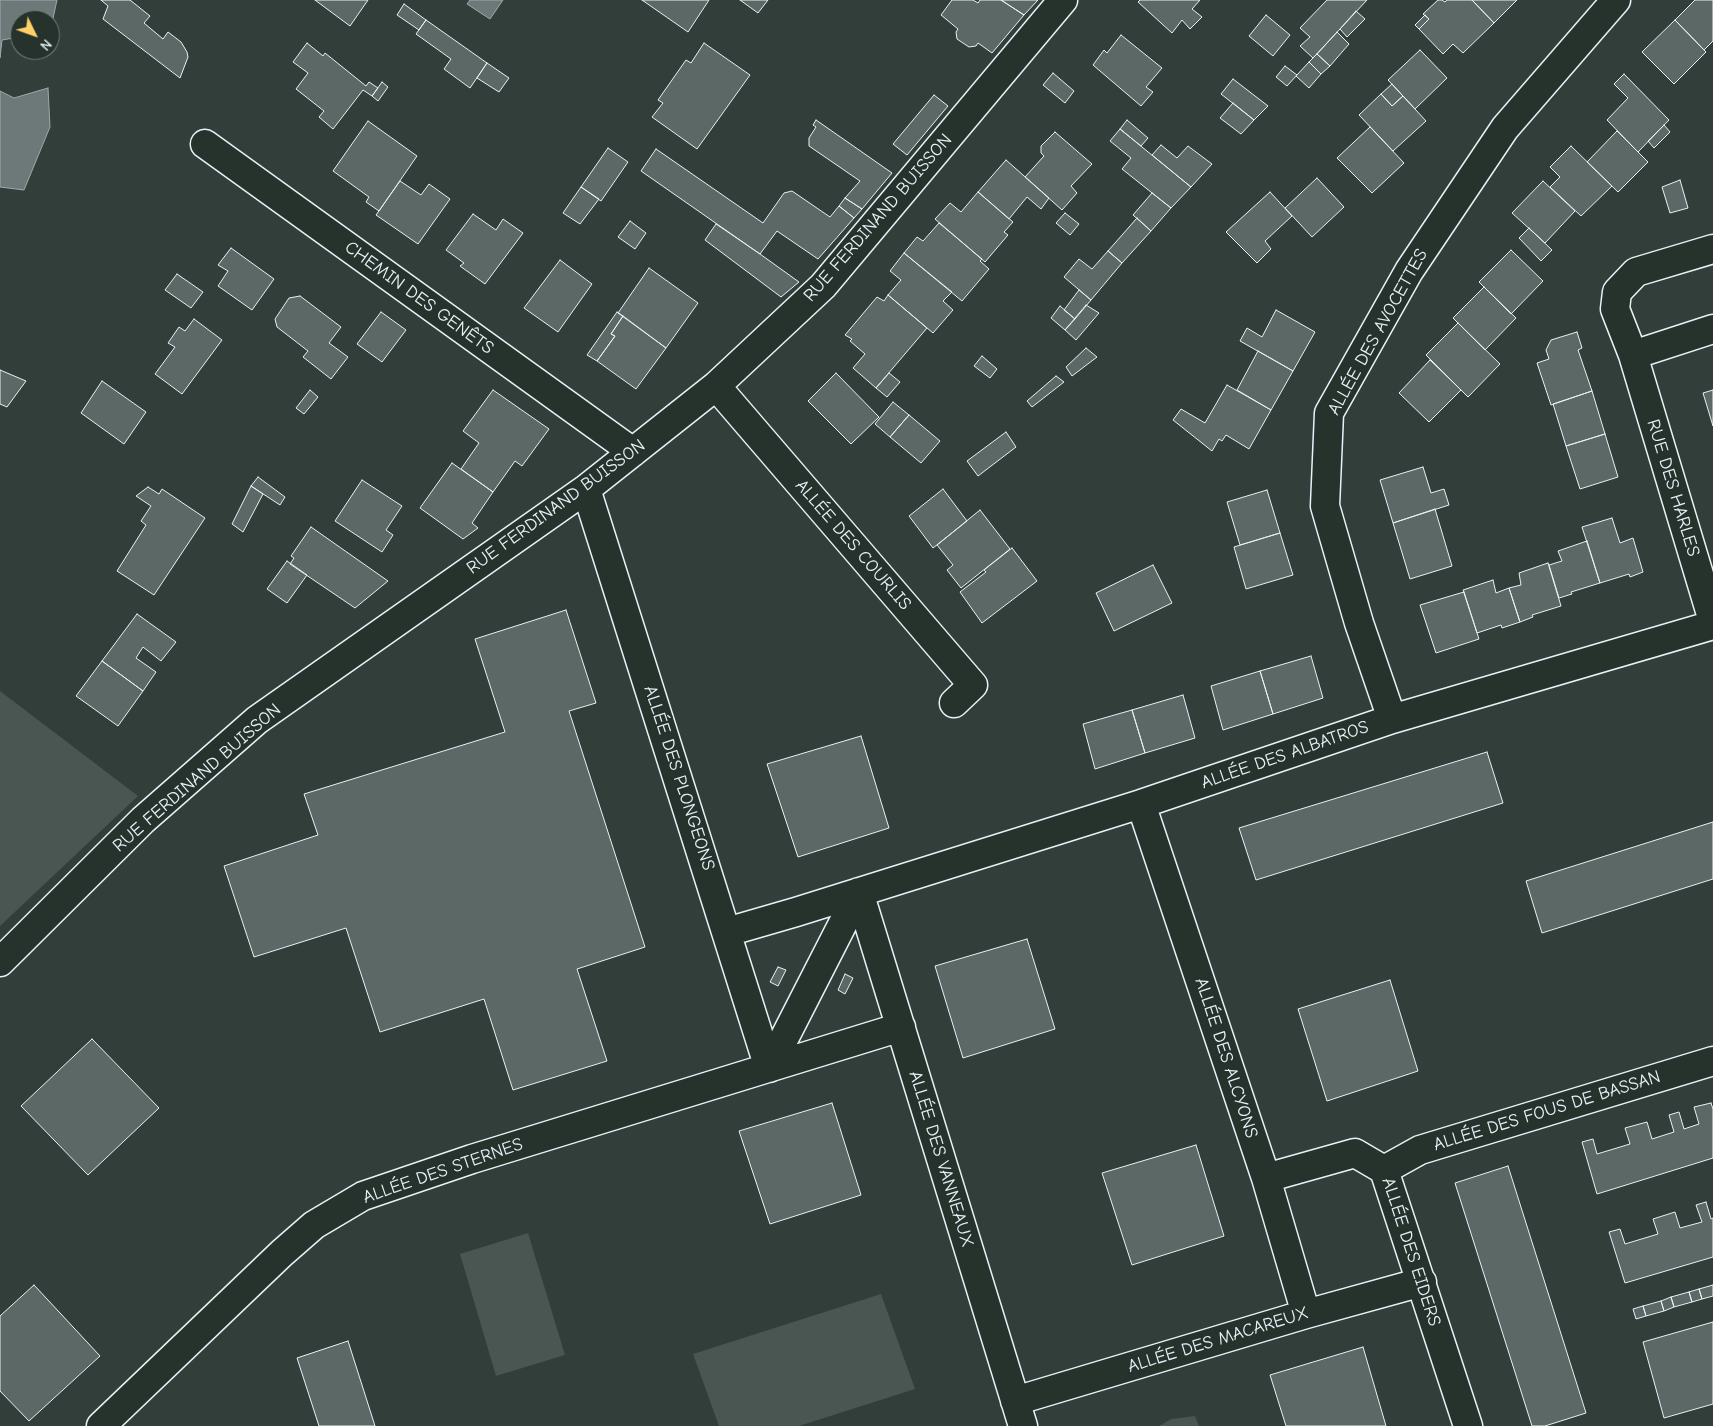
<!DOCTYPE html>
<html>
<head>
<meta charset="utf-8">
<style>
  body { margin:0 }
  #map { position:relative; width:1713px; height:1426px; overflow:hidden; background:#323e39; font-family:"Comic Neue",sans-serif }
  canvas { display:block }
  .north { position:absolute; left:10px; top:10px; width:50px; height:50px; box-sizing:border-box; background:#26332d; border:1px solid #747f7e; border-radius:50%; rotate:132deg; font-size:14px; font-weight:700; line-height:20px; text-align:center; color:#e8f1f8 }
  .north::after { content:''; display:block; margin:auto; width:18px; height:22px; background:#ffd166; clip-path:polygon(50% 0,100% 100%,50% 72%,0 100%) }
</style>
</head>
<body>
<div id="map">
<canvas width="1713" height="1426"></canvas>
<div class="north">N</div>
</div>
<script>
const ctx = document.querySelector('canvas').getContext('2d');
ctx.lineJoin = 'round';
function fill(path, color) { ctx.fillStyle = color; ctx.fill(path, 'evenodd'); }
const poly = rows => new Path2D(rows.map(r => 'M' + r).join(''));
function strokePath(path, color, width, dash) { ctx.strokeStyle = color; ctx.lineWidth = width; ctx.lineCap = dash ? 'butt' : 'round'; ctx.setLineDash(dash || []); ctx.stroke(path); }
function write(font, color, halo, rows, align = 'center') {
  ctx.font = font + ' "Comic Neue",sans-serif'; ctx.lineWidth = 4; ctx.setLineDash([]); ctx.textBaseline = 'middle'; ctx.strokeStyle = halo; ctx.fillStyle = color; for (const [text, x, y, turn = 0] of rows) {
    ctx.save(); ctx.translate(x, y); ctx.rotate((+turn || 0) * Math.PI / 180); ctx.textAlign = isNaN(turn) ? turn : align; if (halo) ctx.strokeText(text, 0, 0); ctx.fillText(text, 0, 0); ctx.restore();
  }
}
fill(poly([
  [0,691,138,796,0,926],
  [528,1233,565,1355,496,1376,460,1254],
  [881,1294,915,1389,799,1426,719,1426,693,1354],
  [1195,1416,1199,1426,1159,1426,1171,1419]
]), '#495651');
const water = poly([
  [0,0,57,0,50,32,50,20,20,20,20,37,2,40,0,58,0,0],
  [470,0,503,0,490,19,467,4,470,0],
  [48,88,50,127,24,190,0,187,0,91,14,98,48,88]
]);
fill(water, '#6d7978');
strokePath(water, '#9ea9ab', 1);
const building = poly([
  [101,0,130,0,150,16,144,23,163,39,168,32,181,42,187,52,188,57,180,78,103,19,108,6,101,0],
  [315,0,368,0,350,26,315,0],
  [642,0,709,0,688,32,642,0],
  [740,0,768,0,758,13,740,0],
  [952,0,973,0,978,3,980,0,1001,0,1024,15,992,53,978,43,976,46,969,47,957,39,956,32,958,29,941,15,952,0],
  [1001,0,1038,0,1024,15,1001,0],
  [1140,0,1200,0,1192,9,1202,17,1190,29,1182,20,1172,33,1138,2,1140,0],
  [1327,0,1367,0,1313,58,1300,46,1310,37,1300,28,1327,0],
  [1438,0,1442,0,1445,2,1447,0,1472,0,1494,23,1463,53,1453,44,1443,54,1419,29,1429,19,1423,14,1438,0],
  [1472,0,1517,0,1494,23,1472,0],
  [1695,0,1713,0,1713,41,1704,50,1675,20,1695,0],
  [404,4,426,20,419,30,397,15,404,4],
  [1356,11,1365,19,1347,37,1340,29,1356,11],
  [1266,15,1290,35,1273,56,1249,36,1266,15],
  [1425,15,1429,19,1419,29,1415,25,1425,15],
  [426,20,487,63,470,88,444,69,451,59,416,34,426,20],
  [1675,20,1706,52,1674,84,1642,52,1675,20],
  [1337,32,1349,44,1330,66,1317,54,1337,32],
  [1121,35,1162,68,1146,87,1153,92,1141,106,1093,65,1104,50,1107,53,1121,35],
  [307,43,323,56,325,53,366,86,369,82,378,88,372,96,363,90,333,129,319,117,324,111,296,89,308,73,293,62,307,43],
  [704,43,750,75,697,149,652,117,663,103,658,100,686,60,691,63,704,43],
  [1420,50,1447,78,1415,109,1388,80,1420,50],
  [1317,54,1330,66,1321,74,1309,62,1317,54],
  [1309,62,1321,74,1309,88,1296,76,1309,62],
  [487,63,509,78,499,92,477,78,487,63],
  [1285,66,1297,75,1287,86,1276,77,1285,66],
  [1053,73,1074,91,1065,103,1043,85,1053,73],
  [1624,74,1669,120,1638,152,1607,120,1628,98,1614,84,1624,74],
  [1233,79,1268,106,1254,120,1221,94,1233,79],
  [382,82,388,87,378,101,372,96,382,82],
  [1392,84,1403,96,1392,106,1381,94,1392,84],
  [1381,94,1392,106,1403,96,1426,121,1393,151,1359,115,1381,94],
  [934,95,948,106,907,155,893,144,934,95],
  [1233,103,1254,120,1241,134,1220,118,1233,103],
  [816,120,892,173,862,209,845,198,860,181,809,146,809,138,816,127,813,125,816,120],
  [1127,120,1148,138,1141,146,1120,129,1127,120],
  [368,121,417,156,379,211,366,202,369,197,333,171,368,121],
  [1664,125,1670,132,1654,148,1648,141,1664,125],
  [1370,127,1404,163,1372,193,1337,158,1370,127],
  [1120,129,1191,187,1171,208,1122,169,1131,158,1110,141,1120,129],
  [1617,131,1648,162,1618,192,1587,162,1617,131],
  [1055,132,1092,164,1071,186,1077,193,1062,210,1025,177,1044,156,1041,153,1041,146,1055,132],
  [1161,145,1177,158,1188,146,1212,164,1191,187,1152,155,1161,145],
  [1571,146,1612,186,1581,216,1550,187,1560,177,1550,167,1571,146],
  [608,148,628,162,601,201,581,187,608,148],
  [656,149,763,223,784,193,792,191,830,217,839,206,854,218,818,259,777,231,760,254,641,171,656,149],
  [1006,160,1049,198,1041,209,1027,197,1009,219,978,192,1006,160],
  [1317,178,1344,207,1312,237,1285,208,1317,178],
  [1680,180,1688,208,1670,213,1662,187,1680,180],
  [400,181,421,195,429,184,450,199,418,244,376,215,400,181],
  [1543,181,1575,211,1545,243,1512,213,1543,181],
  [581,187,599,199,580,224,563,213,581,187],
  [978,192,1013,222,1004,232,1008,235,985,262,935,219,950,203,961,212,978,192],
  [1270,192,1292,216,1265,241,1271,249,1257,263,1226,232,1270,192],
  [1152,193,1171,208,1151,231,1133,215,1152,193],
  [845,198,862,209,854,218,839,206,845,198],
  [1065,213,1079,224,1070,235,1056,223,1065,213],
  [473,214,496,230,503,219,523,233,485,284,460,266,464,263,446,250,473,214],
  [1137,218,1151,231,1122,263,1108,251,1137,218],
  [630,221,646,233,635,249,618,237,630,221],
  [939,223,982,259,980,261,989,269,962,301,904,253,917,237,923,241,939,223],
  [716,224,760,254,799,282,781,297,705,240,716,224],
  [1529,228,1552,250,1541,261,1519,238,1529,228],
  [231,248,274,279,252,310,218,286,228,271,218,265,231,248],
  [1511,250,1543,281,1511,314,1479,282,1511,250],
  [1108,251,1122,263,1091,300,1064,277,1079,259,1092,269,1108,251],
  [904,253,952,292,943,301,953,310,933,333,888,295,901,280,890,271,904,253],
  [560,260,592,284,558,332,524,308,560,260],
  [649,268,698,303,666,348,618,313,649,268],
  [177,274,203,292,191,308,165,290,177,274],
  [1484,287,1516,318,1485,350,1453,318,1484,287],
  [1079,290,1091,300,1075,319,1064,310,1079,290],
  [888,295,927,328,876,388,853,368,865,354,850,341,852,339,845,335,877,297,884,301,888,295],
  [300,296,341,327,329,343,348,357,331,379,303,357,308,351,277,327,275,319,289,298,300,296],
  [1086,305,1099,313,1076,340,1065,330,1086,305],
  [1060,306,1075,319,1065,330,1051,318,1060,306],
  [1276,310,1315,332,1293,371,1240,341,1247,328,1262,337,1276,310],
  [381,312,406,330,382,362,357,344,381,312],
  [617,312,623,316,611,334,615,336,597,361,587,355,617,312],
  [623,316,666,348,636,389,597,361,615,336,611,334,623,316],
  [194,319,222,340,182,394,155,374,175,347,168,343,179,327,185,331,194,319],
  [1458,323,1500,364,1468,397,1426,355,1458,323],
  [1577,332,1582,348,1578,350,1592,391,1551,405,1537,363,1549,359,1546,350,1551,340,1577,332],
  [1086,348,1097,357,1072,376,1066,367,1086,348],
  [1258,351,1293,371,1271,410,1237,390,1258,351],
  [982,356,997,369,990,378,974,366,982,356],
  [1430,360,1461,390,1429,422,1399,393,1430,360],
  [0,370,26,381,7,407,0,404,0,370],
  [836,373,879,417,851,444,808,401,836,373],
  [889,373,900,382,887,397,876,388,889,373],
  [1056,376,1064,382,1032,407,1027,401,1056,376],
  [102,381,146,412,124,444,81,413,102,381],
  [1227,385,1271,410,1249,449,1226,435,1222,441,1219,439,1212,451,1173,420,1181,409,1205,423,1227,385],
  [310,390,318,397,304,414,296,408,310,390],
  [493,390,549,429,522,466,515,461,493,492,461,469,479,443,463,431,493,390],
  [1713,390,1713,426,1703,393,1713,390],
  [1592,391,1605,434,1566,446,1553,404,1592,391],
  [893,402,909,415,890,437,875,424,893,402],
  [909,415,940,441,921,463,890,437,909,415],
  [1006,432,1016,447,978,476,967,461,1006,432],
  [1605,434,1618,477,1580,489,1566,446,1605,434],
  [452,463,493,492,472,523,478,528,463,539,420,508,452,463],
  [1423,467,1431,493,1444,489,1449,505,1393,523,1380,480,1423,467],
  [258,477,285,497,280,505,251,486,258,477],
  [362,480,402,506,386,530,393,535,382,552,335,521,362,480],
  [251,486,263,494,243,532,232,524,251,486],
  [148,487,159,494,162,489,205,518,154,595,117,571,146,525,141,521,151,506,136,496,148,487],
  [943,489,967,521,933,548,909,516,943,489],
  [1267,490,1280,533,1240,545,1227,502,1267,490],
  [1435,509,1452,566,1410,579,1393,523,1435,509],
  [980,510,1010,549,961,588,947,570,953,565,937,545,980,510],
  [1612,518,1620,543,1633,538,1643,572,1630,577,1629,574,1600,583,1582,527,1612,518],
  [311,527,388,581,355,608,290,564,294,558,291,556,311,527],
  [1280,533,1293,575,1246,589,1234,547,1280,533],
  [1587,541,1600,583,1571,592,1572,594,1559,598,1549,565,1562,561,1558,551,1587,541],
  [1012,548,1037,581,982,623,960,592,986,572,984,570,1012,548],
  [287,561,307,575,287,603,267,589,287,561],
  [1548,563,1561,606,1532,615,1533,617,1520,622,1509,588,1521,585,1519,573,1548,563],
  [1153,565,1172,603,1114,631,1096,593,1153,565],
  [1493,580,1496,593,1509,588,1520,622,1502,628,1501,625,1477,633,1463,590,1493,580],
  [1464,592,1479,639,1436,653,1420,605,1464,592],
  [566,610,596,703,569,711,645,947,577,969,607,1061,513,1090,484,999,380,1032,346,928,254,957,224,866,318,835,304,794,505,732,475,639,566,610],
  [137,614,176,642,161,661,143,647,136,658,156,672,143,691,102,661,137,614],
  [1311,656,1323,698,1273,714,1260,671,1311,656],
  [102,661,143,691,118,726,76,696,102,661],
  [1260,671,1273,714,1223,730,1211,686,1260,671],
  [1183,695,1195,738,1145,753,1132,710,1183,695],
  [1132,710,1145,753,1095,769,1083,724,1132,710],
  [861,736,889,828,798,857,767,764,861,736],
  [1487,752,1503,803,1256,880,1239,828,1487,752],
  [1713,822,1713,879,1542,933,1526,881,1713,822],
  [1027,939,1055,1029,963,1058,935,966,1027,939],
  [778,967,786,970,778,986,770,982,778,967],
  [845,974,853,978,845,994,838,990,845,974],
  [1390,980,1418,1071,1327,1101,1298,1009,1390,980],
  [92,1039,159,1108,88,1175,21,1106,92,1039],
  [832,1103,861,1195,770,1224,739,1131,832,1103],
  [1711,1103,1713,1109,1713,1158,1597,1194,1582,1142,1593,1139,1597,1154,1630,1144,1625,1128,1647,1122,1652,1139,1674,1132,1669,1115,1679,1112,1684,1129,1699,1124,1694,1107,1711,1103],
  [1196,1145,1224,1236,1132,1265,1102,1173,1196,1145],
  [1508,1166,1586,1413,1545,1426,1532,1426,1455,1183,1508,1166],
  [1706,1202,1711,1219,1713,1218,1713,1257,1625,1283,1609,1232,1620,1229,1625,1244,1658,1234,1653,1219,1675,1212,1680,1228,1702,1222,1696,1205,1706,1202],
  [34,1285,100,1356,29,1421,0,1391,0,1316,34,1285],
  [1713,1285,1713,1296,1702,1299,1699,1289,1713,1285],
  [1699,1289,1702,1299,1692,1302,1689,1292,1699,1289],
  [1689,1292,1692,1302,1674,1307,1671,1297,1689,1292],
  [1671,1297,1674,1307,1664,1311,1661,1301,1671,1297],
  [1661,1301,1664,1311,1646,1316,1643,1306,1661,1301],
  [1643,1306,1646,1316,1636,1319,1633,1309,1643,1306],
  [1713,1322,1713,1404,1664,1418,1643,1342,1713,1322],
  [348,1341,375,1426,319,1426,297,1358,348,1341],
  [1363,1347,1386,1426,1286,1426,1270,1375,1363,1347]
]);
fill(building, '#5c6865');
strokePath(building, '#e8f1f8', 1);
const minor = poly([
  [205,144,633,452],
  [1713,249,1636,272,1617,292,1615,309,1633,355,1713,621],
  [1633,355,1713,329],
  [716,386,973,685,954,703],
  [586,489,769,1068],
  [1392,719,1359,623,1325,506,1329,413,1409,271,1505,128,1616,0],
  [1141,804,1266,1178,1306,1314],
  [859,892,1023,1426],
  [727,932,796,912,1141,804,1392,719,1713,625],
  [0,962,143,820,257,720,586,489,716,386,823,286,1063,0],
  [769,1068,859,892],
  [1384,1170,1420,1150,1713,1061],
  [1266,1178,1355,1153,1384,1170,1468,1426],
  [1015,1401,1306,1314,1422,1282],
  [101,1426,282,1253,314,1225,363,1196,472,1159,901,1027]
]);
strokePath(minor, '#e8f1f8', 31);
strokePath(minor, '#26332d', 28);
write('18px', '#e8f1f8', '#26332d', [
  ["RUE FERDINAND BUISSON",878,218,-49],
  ["CHEMIN DES GENÊTS",419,298,36],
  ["ALLÉE DES AVOCETTES",1378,332,-61],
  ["RUE DES HARLES",1673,488,73],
  ["RUE FERDINAND BUISSON",556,507,-36],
  ["ALLÉE DES COURLIS",853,545,49],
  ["ALLÉE DES ALBATROS",1285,755,-19],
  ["RUE FERDINAND BUISSON",197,778,-41],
  ["ALLÉE DES PLONGEONS",679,778,72],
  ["ALLÉE DES ALCYONS",1226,1058,72],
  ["ALLÉE DES FOUS DE BASSAN",1547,1111,-17],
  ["ALLÉE DES VANNEAUX",941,1159,73],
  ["ALLÉE DES STERNES",443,1171,-19],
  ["ALLÉE DES EIDERS",1411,1252,72],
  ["ALLÉE DES MACAREUX",1218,1340,-17]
]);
</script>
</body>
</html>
